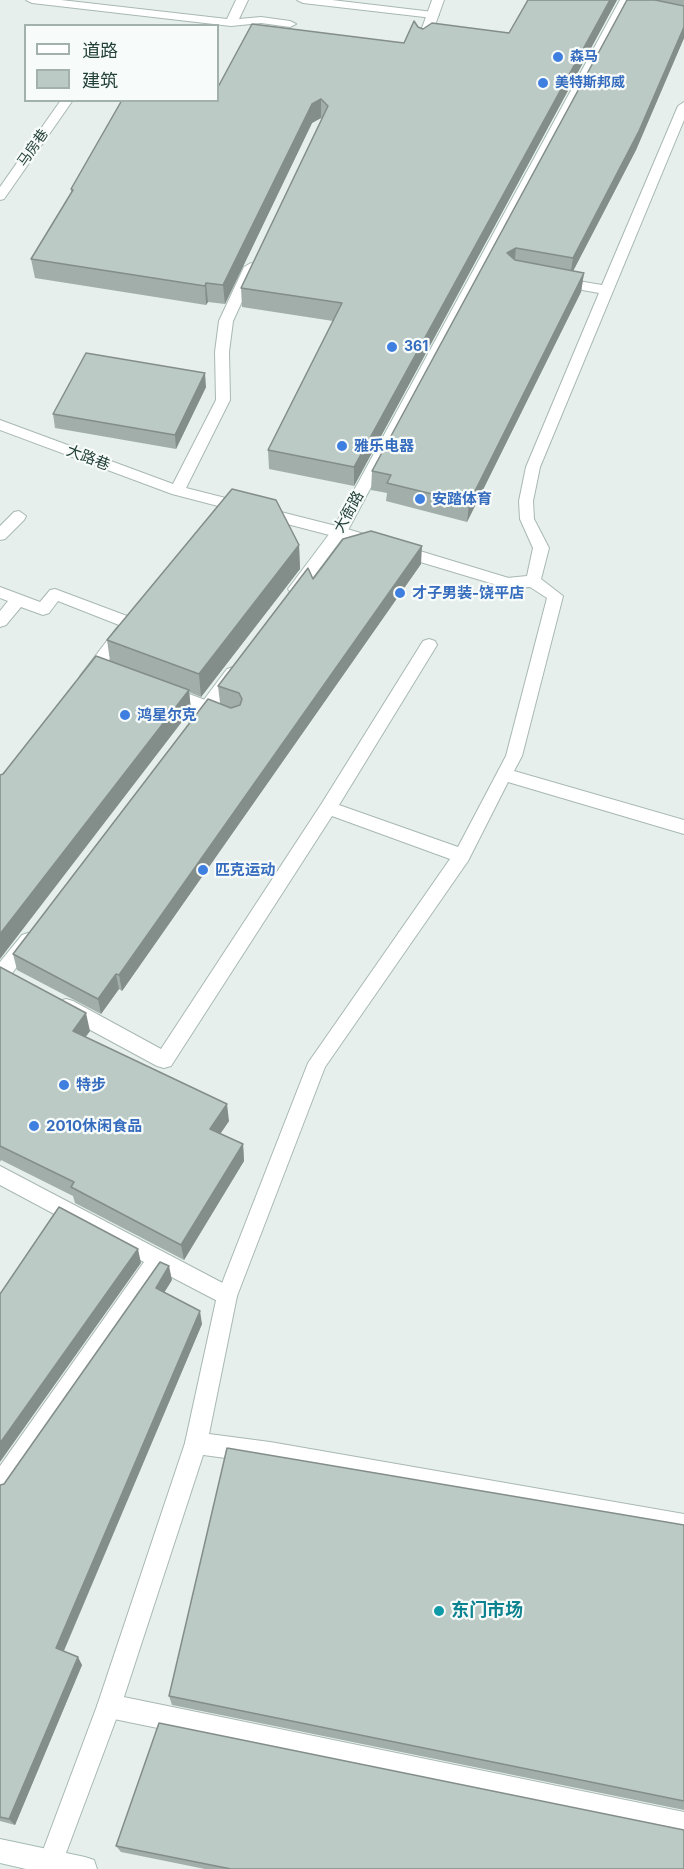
<!DOCTYPE html>
<html>
<head>
<meta charset="utf-8">
<style>
  body { margin:0 }
  #map { position:relative; width:684px; height:1869px; overflow:hidden; background:#e6efeb; font-family:Inter,"Noto Sans SC",sans-serif }
  canvas { display:block }
  .legend { position:absolute; left:24px; top:24px; width:195px; height:78px; box-sizing:border-box; background:#f7fbf9; border:2px solid #a3b1ad; margin:0; padding:8px 10px; list-style:none; font-size:18px; color:#24423a }
  .legend li { display:flex; align-items:center; gap:12px; height:30px }
  .legend b { width:30px; border:2px solid #a3b1ad }
</style>
</head>
<body>
<div id="map">
<canvas width="684" height="1869"></canvas>
<ul class="legend">
<li><b style="height:8px;background:#fff"></b>道路</li>
<li><b style="height:16px;background:#bbcac4"></b>建筑</li>
</ul>
</div>
<script>
const ctx = document.querySelector('canvas').getContext('2d');
ctx.lineJoin = 'round';
const poly = rows => new Path2D(rows.map(r => 'M' + r).join(''));
function strokePath(path, color, width, dash) { ctx.strokeStyle = color; ctx.lineWidth = width; ctx.lineCap = dash ? 'butt' : 'round'; ctx.setLineDash(dash || []); ctx.stroke(path); }
function fill(path, color) { ctx.fillStyle = color; ctx.fill(path, 'evenodd'); }
function write(font, color, halo, rows, align = 'center') {
  ctx.font = font + ' Inter,"Noto Sans SC",sans-serif'; ctx.lineWidth = 4.5; ctx.setLineDash([]); ctx.textBaseline = 'middle'; ctx.strokeStyle = halo; ctx.fillStyle = color; for (const [text, x, y, turn = 0] of rows) {
    ctx.save(); ctx.translate(x, y); ctx.rotate((+turn || 0) * Math.PI / 180); ctx.textAlign = isNaN(turn) ? turn : align; if (halo) ctx.strokeText(text, 0, 0); ctx.fillText(text, 0, 0); ctx.restore();
  }
}
const lane = poly([
  [26,0,61,0,227,19,236,0,248,0,239,19,261,17,290,21,296,24,290,27,261,23,231,26,32,3,26,0],
  [297,0,332,0,433,12,439,15,433,18,303,3,297,0],
  [61,100,73,100,4,199,0,200,0,187,61,100],
  [684,102,684,120,540,467,533,501,534,519,549,548,541,579,563,596,522,756,514,771,684,820,684,834,508,782,468,861,325,1067,237,1296,209,1434,270,1442,684,1514,684,1536,270,1464,196,1454,188,1451,185,1443,217,1296,308,1063,450,859,332,816,171,1066,164,1068,157,1066,59,1013,57,1007,59,1001,66,999,73,1001,161,1049,322,803,423,641,429,639,435,641,437,645,339,805,458,847,506,756,547,598,530,587,507,588,502,587,499,583,502,579,507,578,527,576,533,548,520,519,519,501,526,467,599,293,560,286,553,282,560,278,602,285,678,106,684,102],
  [19,511,26,516,24,520,5,539,0,540,0,526,14,512,19,511],
  [0,587,40,602,50,590,55,589,135,619,137,623,94,680,88,682,82,680,80,676,119,625,58,601,49,613,43,615,21,607,6,625,0,627,0,611,8,601,0,598,0,587],
  [168,686,229,709,231,713,229,717,223,719,162,696,160,692,162,688,168,686],
  [109,1694,684,1812,684,1836,109,1718,101,1714,97,1706,101,1698,109,1694]
]);
const street = poly([
  [432,0,444,0,429,42,423,45,419,44,417,42,432,0],
  [251,263,258,267,233,321,229,352,230,400,186,488,344,528,512,579,515,583,512,587,507,588,337,537,172,494,0,430,0,420,173,484,216,400,215,352,219,321,244,267,251,263],
  [0,1166,234,1289,237,1296,234,1303,227,1306,162,1272,8,1493,0,1496,0,1466,144,1262,0,1185,0,1166],
  [196,1432,204,1435,207,1443,121,1706,60,1869,42,1869,39,1861,97,1706,185,1443,188,1435,196,1432]
]);
const secondary = poly([
  [620,0,632,0,347,532,301,593,291,593,288,589,333,529,620,0],
  [233,667,239,669,241,673,239,677,203,725,191,725,189,721,191,717,227,669,233,667],
  [28,933,34,935,37,940,34,945,6,981,0,984,0,962,22,935,28,933],
  [0,1839,85,1857,94,1860,97,1869,26,1869,0,1863,0,1839]
]);
strokePath(lane, '#a8b8b2', 2);
strokePath(street, '#a8b8b2', 2);
strokePath(secondary, '#a4bbb3', 2);
fill(lane, '#fff');
fill(street, '#fff');
fill(secondary, '#fff');
fill(poly([
  [528,0,617,0,354,486,269,469,268,450,333,321,242,307,241,288,322,119,321,118,312,123,225,304,208,302,206,305,35,278,31,259,71,193,71,189,218,100,404,43,418,27,423,29,509,33],
  [627,0,684,0,684,38,636,150,573,271,584,273,581,292,467,522,386,501,387,493,371,490,372,471],
  [206,387,176,449,55,428,53,414],
  [299,545,300,569,201,697,189,692,191,710,3,774,110,661,107,640],
  [421,564,122,991,119,989,101,1014,17,970,13,954,220,703,218,686,313,579],
  [0,967,90,1031,85,1037,229,1121,220,1134,243,1144,244,1161,184,1260,75,1203,73,1196,1,1160,0,1162],
  [172,1280,164,1292,202,1324,64,1651,82,1665,15,1825,0,1821,0,1485,4,1484],
  [684,1525,684,1810,172,1705,169,1696],
  [116,1846,684,1869,205,1869,121,1852]
]), '#a1aea9');
fill(poly([
  [610,0,617,0,354,486,354,467],
  [684,27,684,38,636,150,570,277,573,258],
  [321,99,321,118,312,123,225,304,223,285,312,104],
  [516,248,514,267,507,253],
  [584,273,581,292,467,522,469,503],
  [206,283,208,302,206,305,205,286],
  [205,373,206,387,176,449,175,435],
  [299,545,300,569,201,697,199,674],
  [422,546,421,564,122,991,119,975],
  [189,690,191,710,0,959,0,934],
  [116,974,119,989,101,1014,98,999],
  [86,1013,90,1031,77,1049,73,1031],
  [227,1104,229,1121,212,1146,210,1129],
  [243,1144,244,1161,184,1260,181,1245],
  [138,1249,141,1263,0,1462,0,1443],
  [169,1266,172,1280,159,1301,156,1288],
  [200,1311,202,1324,61,1657,56,1648],
  [78,1657,82,1665,15,1825,9,1819]
]), '#838d89');
const building = poly([
  [528,0,610,0,354,467,268,450,342,303,241,288,328,106,321,99,312,104,223,285,206,283,205,286,31,259,73,190,71,189,122,100,218,100,218,87,252,24,404,43,414,21,418,27,423,29,432,23,509,33,528,0],
  [627,0,655,0,684,6,684,27,639,131,573,258,516,248,507,253,515,260,584,273,469,503,387,483,391,475,372,471,627,0],
  [86,353,205,373,175,435,53,414,86,353],
  [232,489,276,500,299,545,199,674,107,640,232,489],
  [371,531,422,546,119,975,116,974,98,999,13,954,208,699,231,708,240,705,242,699,239,693,218,686,308,568,313,579,343,539,371,531],
  [96,656,189,690,0,934,0,775,3,774,96,656],
  [0,967,86,1013,73,1031,227,1104,210,1129,243,1144,181,1245,71,1187,74,1182,0,1146,0,967],
  [59,1207,138,1249,0,1443,0,1294,59,1207],
  [160,1262,169,1266,156,1288,200,1311,56,1648,78,1657,9,1819,0,1817,0,1485,4,1484,160,1262],
  [227,1448,684,1525,684,1801,169,1696,227,1448],
  [159,1723,684,1830,684,1869,231,1869,116,1846,159,1723]
]);
fill(building, '#bbcac4');
strokePath(building, '#838d89', 1.5);
for (const [x, y, r, color] of [
  [558,57,6,"#3f7fe0"],
  [543,83,6,"#3f7fe0"],
  [392,347,6,"#3f7fe0"],
  [342,446,6,"#3f7fe0"],
  [420,499,6,"#3f7fe0"],
  [400,593,6,"#3f7fe0"],
  [125,715,6,"#3f7fe0"],
  [203,870,6,"#3f7fe0"],
  [64,1085,6,"#3f7fe0"],
  [34,1126,6,"#3f7fe0"],
  [439,1611,6,"#0f9aa8"]
]) { const dot = new Path2D(); dot.arc(x, y, r, 0, 2 * Math.PI); ctx.fillStyle = color; ctx.fill(dot); strokePath(dot, '#f7fbf9', 2); }
write('bold 14px', '#366cbe', '#f7fbf9', [
  ["森马",570,57],
  ["美特斯邦威",555,83],
  ["361",404,347]
], 'left');
write('14px', '#24423a', '#f7fbf9', [
  ["马房巷",33,148,-55]
]);
write('bold 15px', '#366cbe', '#f7fbf9', [
  ["雅乐电器",354,446],
  ["安踏体育",432,499],
  ["才子男装-饶平店",412,593],
  ["鸿星尔克",137,715],
  ["匹克运动",215,870],
  ["特步",76,1085],
  ["2010休闲食品",46,1126]
], 'left');
write('15px', '#24423a', '#f7fbf9', [
  ["大路巷",88,458,21],
  ["大衙路",349,512,-61]
]);
write('bold 18px', '#0d838f', '#f7fbf9', [
  ["东门市场",451,1611]
], 'left');
</script>
</body>
</html>
